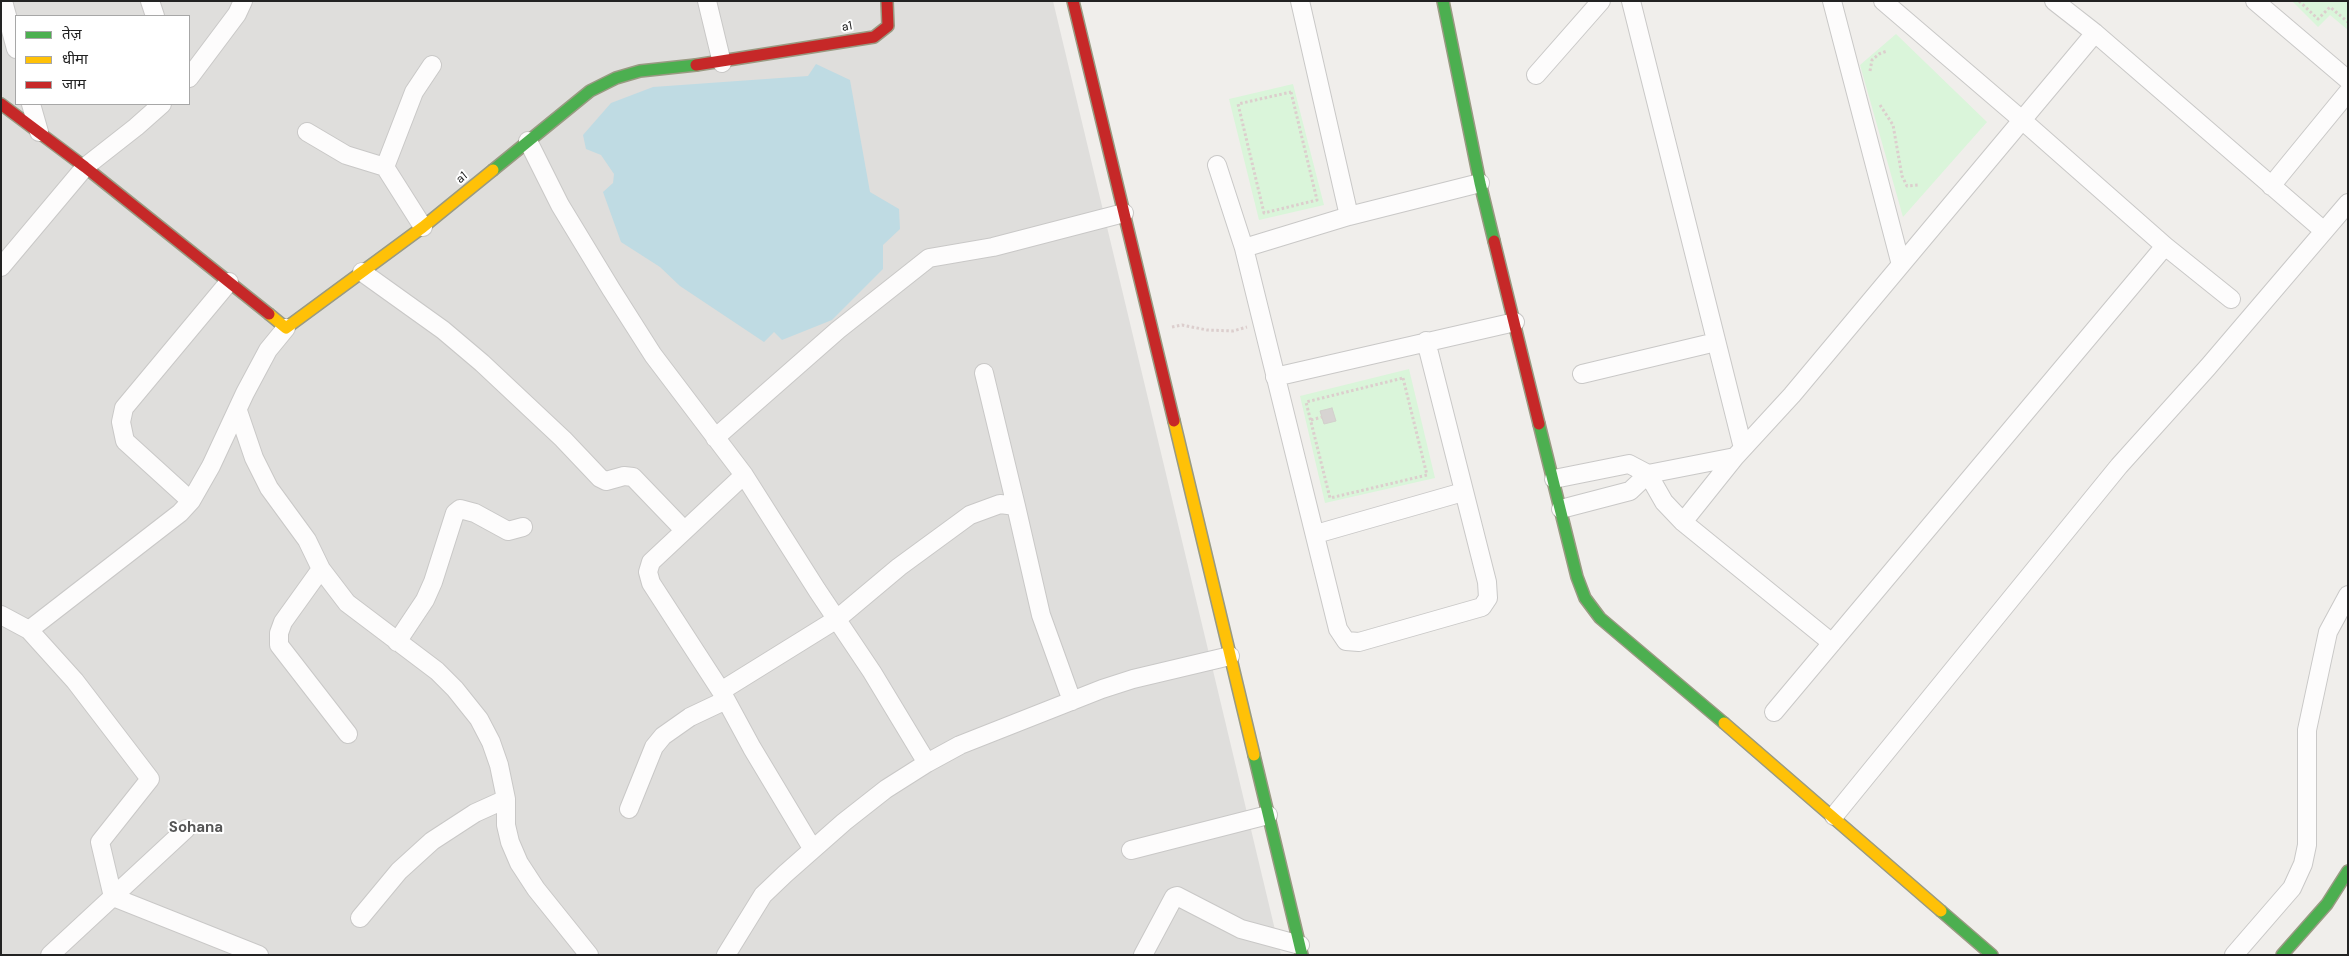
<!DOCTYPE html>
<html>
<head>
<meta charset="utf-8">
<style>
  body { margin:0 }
  #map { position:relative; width:2349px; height:956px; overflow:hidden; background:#f0eeeb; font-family:"DM Sans","Noto Sans Devanagari",sans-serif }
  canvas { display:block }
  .frame { position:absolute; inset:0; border:2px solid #222; pointer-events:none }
  .legend { position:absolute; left:15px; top:15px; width:175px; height:90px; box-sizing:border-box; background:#fff; border:1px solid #a7a7a7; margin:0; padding:6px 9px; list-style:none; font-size:15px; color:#222 }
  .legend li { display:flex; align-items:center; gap:10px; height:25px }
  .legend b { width:25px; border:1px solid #a7a7a7 }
</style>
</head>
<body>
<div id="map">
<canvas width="2349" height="956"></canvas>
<div class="frame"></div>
<ul class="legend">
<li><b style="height:6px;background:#4caf50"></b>तेज़</li>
<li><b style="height:6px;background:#ffc107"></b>धीमा</li>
<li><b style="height:6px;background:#c62828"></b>जाम</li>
</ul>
</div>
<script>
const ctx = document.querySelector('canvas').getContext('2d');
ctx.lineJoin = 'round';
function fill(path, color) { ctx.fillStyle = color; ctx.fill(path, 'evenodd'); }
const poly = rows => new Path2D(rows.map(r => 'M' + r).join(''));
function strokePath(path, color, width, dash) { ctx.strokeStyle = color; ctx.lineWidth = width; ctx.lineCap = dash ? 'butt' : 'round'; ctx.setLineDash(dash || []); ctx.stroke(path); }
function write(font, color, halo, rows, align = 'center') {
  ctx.font = font + ' "DM Sans",sans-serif'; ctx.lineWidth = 4; ctx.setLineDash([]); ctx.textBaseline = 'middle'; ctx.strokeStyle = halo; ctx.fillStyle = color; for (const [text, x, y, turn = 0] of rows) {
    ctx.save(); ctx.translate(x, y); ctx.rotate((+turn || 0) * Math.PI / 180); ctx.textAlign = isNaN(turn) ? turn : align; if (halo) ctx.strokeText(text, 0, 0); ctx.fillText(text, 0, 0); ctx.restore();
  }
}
fill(poly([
  [1,1,1053,1,1281,955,1,955],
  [16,16,189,16,189,104,16,104]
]), '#dfdedc');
fill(poly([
  [2292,1,2348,1,2348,30,2330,15,2318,27],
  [1896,34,1987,122,1903,217,1860,65],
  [1293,84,1324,205,1259,220,1229,99],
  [1409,369,1435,478,1325,503,1300,396]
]), '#daf5da');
fill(poly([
  [816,64,850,80,870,192,899,209,900,229,883,245,883,269,832,320,782,340,774,332,764,342,680,286,660,267,621,242,603,192,613,183,614,174,601,155,586,149,583,135,611,103,653,87,808,76]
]), '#bfdbe3');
const building = poly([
  [1332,408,1336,421,1324,424,1320,411,1332,408]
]);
fill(building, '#d7d4d2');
strokePath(building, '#d3d0cc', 1);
const street = poly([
  [3,1,16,49],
  [150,1,155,16],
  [707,1,722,63],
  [1300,1,1349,216],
  [1631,1,1743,448],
  [1832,1,1901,265],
  [2054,1,2095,33,2324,231],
  [2255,1,2348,80],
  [1536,75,1601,1],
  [189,78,237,14,243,1],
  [31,104,39,132],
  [307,132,346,155,385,167],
  [528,141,560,205,611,289,653,355,744,475,817,590,872,672,927,763],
  [1217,165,1244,248],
  [2271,186,2348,92],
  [423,227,385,167,414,92,432,65],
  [2165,246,2231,299],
  [1,267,85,167,136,127,162,104],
  [362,272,443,330,482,363,563,439,600,478,606,481,624,476,633,477,684,530],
  [1426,341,1487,582,1488,598,1482,607,1359,642,1346,641,1338,629,1244,248,1349,216,1480,183],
  [984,373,1016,506],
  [1582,374,1716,342],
  [1275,377,1515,322],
  [238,411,254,458,269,488,307,540,321,569,347,603,437,671,455,689,479,719,491,742,499,765,506,799,506,825,510,842,519,863,536,889,589,955],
  [715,438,838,330,929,258,993,247,1124,213],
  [1554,479,1629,464,1648,474,1664,502,1683,522,1832,643],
  [191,501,125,441,121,422,124,408,229,282],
  [1561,509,1630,491,1648,474,1735,457,1792,395,2095,33],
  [1683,522,1735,457],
  [1316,534,1463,492],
  [321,569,283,622,279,633,279,645,348,734],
  [1,615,29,630,75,681,150,779,100,842,113,897,259,955],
  [29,630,180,513,191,501,211,466,245,393,268,350,286,328],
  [397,642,425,600,433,582,455,513,460,509,475,513,508,531,523,527],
  [721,691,651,583,648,572,651,562,744,475],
  [726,700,752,748,812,848],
  [1774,712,2165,246,2022,120,1883,1],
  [629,809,654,747,663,736,690,717,726,700,721,691,837,619,899,567,970,515,1000,504,1016,506,1041,615,1072,701],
  [1834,816,2119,466,2208,367,2348,203],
  [1131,850,1268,815],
  [360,918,399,871,432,841,475,813,506,799],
  [50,955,186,829],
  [726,955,763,895,785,874,844,822,886,789,927,763,960,745,1102,689,1133,679,1230,656],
  [1143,955,1174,897,1177,896,1241,929,1300,945],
  [2234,955,2292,888,2303,864,2307,845,2307,730,2328,632,2348,595]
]);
const fast = poly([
  [1443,1,1480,183,1494,241],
  [493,170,590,91,616,78,640,71,696,65],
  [1539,424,1577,577,1585,598,1600,618,1724,723],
  [1254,755,1302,955],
  [1941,911,1992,955],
  [2282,955,2327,904,2348,871]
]);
const slow = poly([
  [269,314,286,328,423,227,493,170],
  [1174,421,1254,755],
  [1724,723,1941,911]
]);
const jam = poly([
  [1073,1,1174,421],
  [696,65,874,37,888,26,887,1],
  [1,104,85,167,269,314],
  [1494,241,1539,424]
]);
strokePath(street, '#c9c8c7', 20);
strokePath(fast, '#999a82', 14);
strokePath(slow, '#999a82', 14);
strokePath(jam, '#999a82', 14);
strokePath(poly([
  [2299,1,2318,19,2330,7,2348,22],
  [1870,71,1872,60,1879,54,1887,51],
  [1291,92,1317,200,1264,213,1238,104,1291,92],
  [1880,105,1893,125,1902,176,1907,186,1919,185],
  [1172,327,1182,325,1207,330,1233,331,1247,327],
  [1403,378,1427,475,1330,498,1306,402,1403,378],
  [1311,420,1322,417]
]), '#dccecd', 3, [2.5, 2.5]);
strokePath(street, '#fdfcfc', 18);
strokePath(fast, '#4caf50', 11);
strokePath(slow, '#ffc107', 11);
strokePath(jam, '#c62828', 11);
write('12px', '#222', '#fff', [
  ["a1",847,27,-10],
  ["a1",462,178,-39]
]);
write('bold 15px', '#555', '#fff', [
  ["Sohana",196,828]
]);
</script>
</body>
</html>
